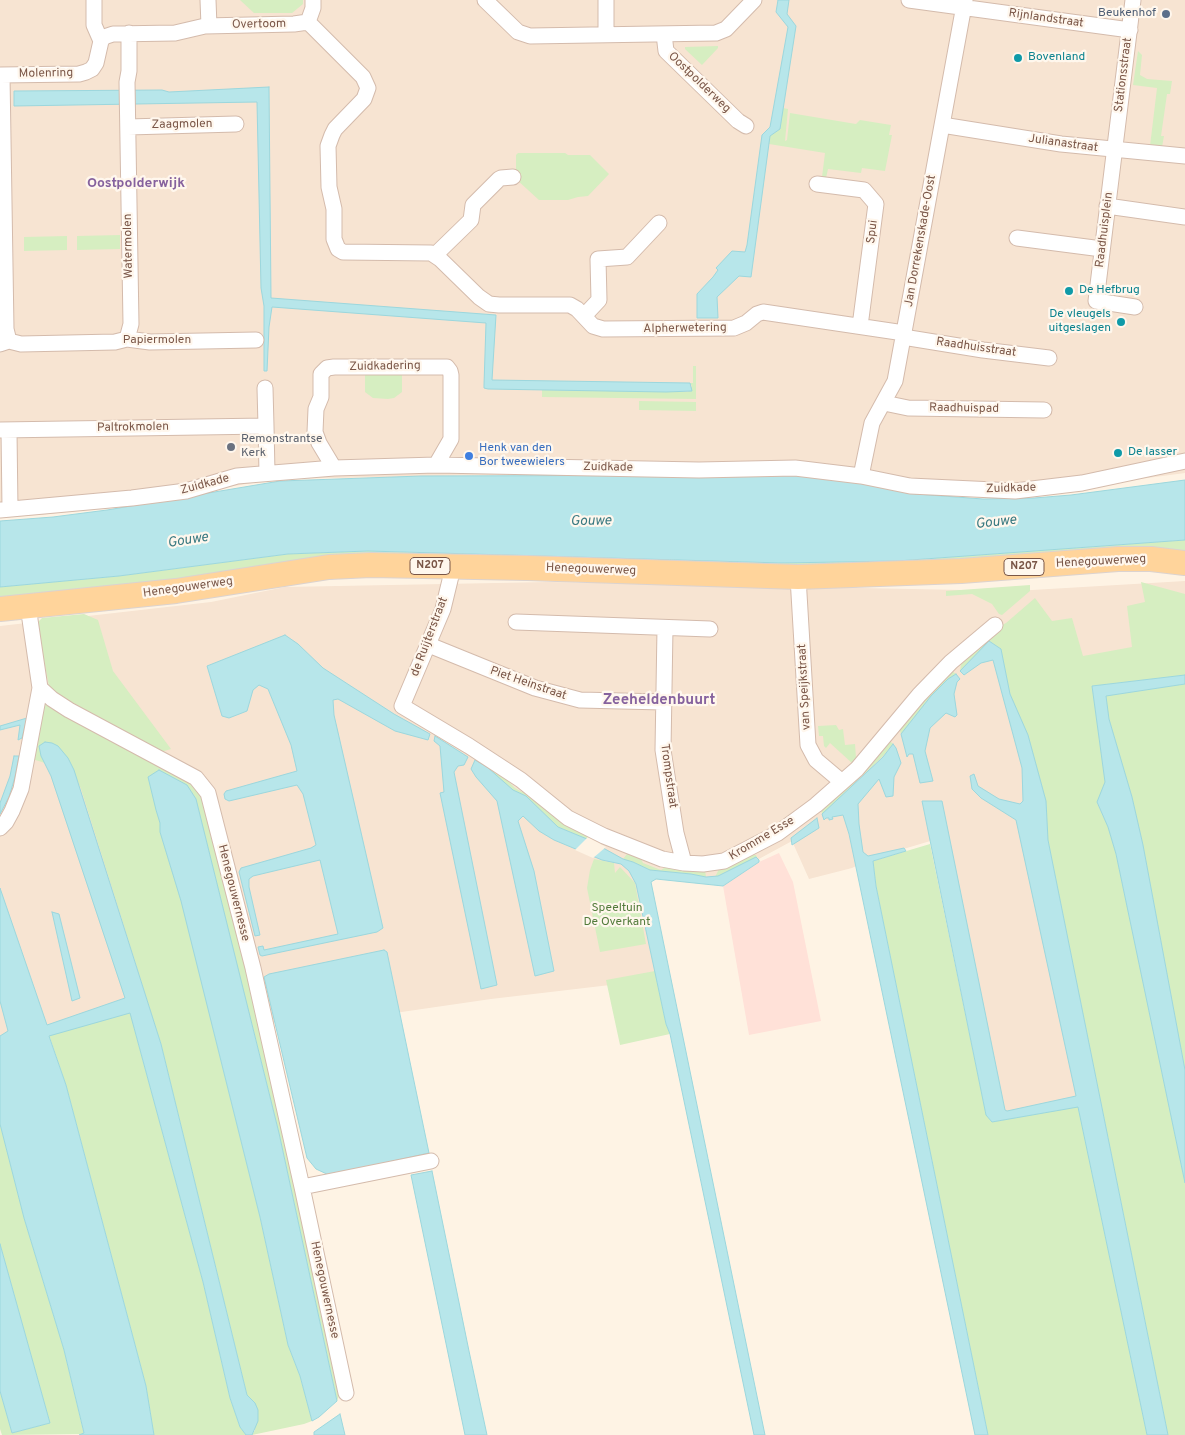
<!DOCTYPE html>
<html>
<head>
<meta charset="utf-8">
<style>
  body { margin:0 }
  canvas { display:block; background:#fef3e4 }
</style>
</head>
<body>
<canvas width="1185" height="1435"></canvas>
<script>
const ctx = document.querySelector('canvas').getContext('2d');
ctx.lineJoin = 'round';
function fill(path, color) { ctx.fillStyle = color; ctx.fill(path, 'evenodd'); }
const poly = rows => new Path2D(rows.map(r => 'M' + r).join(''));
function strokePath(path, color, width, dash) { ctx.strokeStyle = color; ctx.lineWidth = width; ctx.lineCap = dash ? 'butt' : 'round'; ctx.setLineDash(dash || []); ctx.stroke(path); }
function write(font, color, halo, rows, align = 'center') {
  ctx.font = font + ' Overpass,sans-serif'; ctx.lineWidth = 4.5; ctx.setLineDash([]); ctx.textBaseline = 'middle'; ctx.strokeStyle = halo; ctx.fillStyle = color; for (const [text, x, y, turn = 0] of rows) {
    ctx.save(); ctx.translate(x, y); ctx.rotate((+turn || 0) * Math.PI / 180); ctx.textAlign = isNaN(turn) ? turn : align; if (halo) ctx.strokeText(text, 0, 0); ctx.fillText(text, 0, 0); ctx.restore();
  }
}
fill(poly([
  [0,0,1185,0,1185,473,1072,488,609,473,276,479,103,508,49,514,0,518],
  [1185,581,1185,1134,1084,1101,999,1116,937,839,870,859,852,868,809,879,792,841,722,879,643,876,661,979,491,999,374,1016,0,1038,0,626,211,602,285,587,549,582,1015,591]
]), '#f7e4d2');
fill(poly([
  [779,853,793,882,821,1021,749,1035,723,886,759,862]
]), '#ffe1d8');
fill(poly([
  [240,0,303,0,303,4,292,13,254,13],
  [718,46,718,48,702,65,685,49,685,47],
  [1138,51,1142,55,1140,75,1147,79,1172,81,1170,94,1167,94,1161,136,1164,136,1162,147,1150,146,1157,88,1133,85],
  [783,108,788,109,785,141,787,140,790,113,856,124,860,120,891,125,889,135,892,135,885,171,862,168,861,173,828,169,826,178,822,177,825,153,769,144,770,136,780,129],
  [518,153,565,153,568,155,590,155,609,174,588,196,578,197,568,200,539,200,516,179,516,155],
  [120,235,120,249,77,250,77,236],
  [67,236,67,250,24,251,24,237],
  [693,366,696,366,696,399,542,397,542,390,688,392,692,386,690,383,693,383],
  [365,371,402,371,402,392,394,398,388,399,373,398,365,392],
  [639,401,696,402,696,411,639,410],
  [1185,540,1185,553,941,563,220,577,0,602,0,587,119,576,288,554,368,551,781,563,897,561],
  [1141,582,1185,594,1185,675,1092,686,1105,782,1097,803,1108,827,1116,854,1185,1183,1185,1435,1168,1435,1048,840,1046,801,1028,735,1010,694,1001,649,989,641,960,671,962,658,996,628,1006,623,1035,598,1052,621,1072,618,1083,656,1132,647,1127,606,1145,602],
  [1030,585,1030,591,1002,615,999,614,992,604,972,594,946,596,946,591],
  [84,614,98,620,113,671,171,749,161,752,53,692,49,686,37,625,39,621,42,618],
  [949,671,952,671,956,674,948,679,931,696,901,734,899,728],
  [1185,684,1185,1070,1143,845,1132,797,1109,719,1106,696],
  [46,704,192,783,204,800,285,1129,340,1393,337,1401,279,1133,196,799,187,785,156,810,160,823,160,832,181,901,260,1217,288,1345,300,1376,312,1421,304,1424,252,1435,255,1430,255,1403,247,1395,161,1044,81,789,68,758,41,756,45,763,32,759,41,705],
  [836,725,839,730,843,729,845,745,855,744,856,758,852,763,830,743,826,748,824,746,823,736,819,736,818,726],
  [888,741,890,741,893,744,883,756,822,814,821,808],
  [476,759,511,778,508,781,515,788,522,792,524,789,560,821,588,836,587,839,558,827,526,796,513,790,487,767,475,760],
  [930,844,986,1114,992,1122,1078,1106,1147,1435,988,1435,876,886,873,861],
  [627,854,641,859,643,863,661,870,666,867,705,870,706,877,691,874,650,870,633,862,623,859],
  [751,855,756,855,757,857,715,877,719,869],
  [594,859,614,863,615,873,620,867,635,883,646,944,600,952,587,888,590,870],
  [655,971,666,1024,670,1034,620,1045,606,980],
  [130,1013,203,1282,230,1398,240,1427,246,1435,154,1435,146,1386,66,1085,49,1035],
  [0,1124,24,1218,64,1350,84,1434,2,1435,0,1429,0,1391,12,1433,50,1423,0,1244]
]), '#d6eec1');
const water = poly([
  [778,0,789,0,787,14,796,26,780,129,770,136,751,277,739,276,717,297,718,318,697,318,697,294,713,277,718,270,716,268,732,251,745,252,747,245,762,135,770,127,788,27,776,12,778,0],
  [269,87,271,298,496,315,492,380,690,383,692,391,666,392,488,389,484,388,484,385,486,323,272,307,269,327,267,371,264,371,264,306,261,288,257,102,14,106,14,91,162,90,169,92,269,87],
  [797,475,838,479,916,494,983,499,1034,498,1071,495,1185,480,1185,540,897,561,781,563,368,551,288,554,119,576,0,587,0,521,53,517,107,510,280,481,309,480,421,476,797,475],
  [285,635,298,644,323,668,394,714,430,734,428,740,395,731,338,699,333,700,334,715,340,741,383,928,377,932,262,956,260,955,258,947,263,946,264,950,338,934,320,860,253,876,249,879,249,887,260,935,255,936,239,872,241,868,311,848,316,845,303,794,297,785,229,801,225,799,224,794,226,791,297,771,291,745,268,689,259,685,253,690,247,711,229,718,222,716,207,666,285,635],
  [989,641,1001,649,1010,694,1028,735,1046,801,1048,840,1168,1435,1147,1435,1078,1107,992,1122,986,1115,922,801,942,801,1005,1110,1007,1111,1076,1096,1016,820,981,798,972,789,970,776,974,774,978,786,999,799,1020,804,1023,801,1022,768,993,660,981,663,964,675,960,671,989,641],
  [956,674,960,679,957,682,954,694,957,715,955,717,946,713,930,728,925,751,933,781,920,783,913,754,909,754,907,757,901,734,931,696,948,679,956,674],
  [1185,675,1185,684,1106,696,1109,719,1132,797,1143,845,1185,1070,1185,1183,1116,854,1108,827,1097,802,1105,782,1092,686,1185,675],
  [27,718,22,738,18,740,20,725,0,730,0,726,27,718],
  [435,736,468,757,464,765,458,766,454,772,497,985,481,989,440,793,444,792,440,746,434,741,435,736],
  [45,742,52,743,58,746,68,758,74,770,161,1044,247,1395,255,1403,258,1410,258,1421,252,1435,246,1435,240,1427,230,1398,203,1282,130,1013,49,1036,66,1085,146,1386,154,1435,79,1435,84,1433,64,1350,24,1218,0,1124,0,1036,8,1031,0,1001,0,888,47,1025,125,998,51,776,41,756,39,746,45,742],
  [893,744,896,748,901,763,894,777,893,796,886,797,879,779,858,804,859,824,863,852,868,856,904,848,906,851,873,861,876,886,988,1435,975,1435,849,834,843,815,832,817,833,819,829,820,829,818,826,818,824,820,822,814,883,757,893,744],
  [14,756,19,756,15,777,9,797,0,814,0,803,10,776,14,756],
  [475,760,487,767,513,790,526,796,558,827,587,839,623,859,633,862,650,870,691,874,706,877,718,876,756,857,759,860,759,862,723,886,656,879,651,882,765,1435,754,1435,670,1034,666,1024,636,884,629,871,621,864,602,860,554,840,539,831,523,816,518,821,534,871,554,971,535,976,497,801,476,777,471,769,475,760],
  [159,770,187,785,196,799,279,1133,337,1401,319,1417,312,1421,300,1376,288,1345,260,1217,181,901,160,832,160,823,156,810,148,777,159,770],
  [817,818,819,828,792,845,791,838,817,818],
  [52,912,59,914,80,998,72,1001,52,912],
  [384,950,387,952,429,1153,329,1175,316,1169,307,1158,264,977,269,974,384,950],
  [432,1171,469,1351,487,1435,465,1435,411,1175,432,1171],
  [0,1244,50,1423,12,1433,0,1391,0,1244],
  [340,1414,345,1435,314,1435,314,1432,340,1414]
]);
fill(water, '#b7e6ea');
strokePath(water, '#9cd7dd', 1);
fill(poly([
  [588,837,606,847,593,858,575,850]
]), '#fef3e4');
const minor = poly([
  [94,0,94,25,101,41],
  [208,0,209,26],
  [485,0,518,32,530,36,716,33,726,29,754,0],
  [606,0,606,35],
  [909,0,1130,30],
  [1133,0,1096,301,1135,307],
  [308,22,363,77,368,88,364,99,335,129,332,135,328,146,329,187,334,209,334,239,338,249,343,252,431,253,440,259,479,297,489,304,499,305,570,305,577,309,593,326,603,329,734,328,746,323,757,314,763,312,904,333],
  [308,22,313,8,313,0],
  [664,34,666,51,738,121,746,126],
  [0,75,79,74,86,72,92,69,96,63,101,41,104,37,113,34,175,33,205,26,294,24,308,22],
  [2,75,6,329,9,341],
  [942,125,1061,144,1185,156],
  [128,127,236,124],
  [817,184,864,190,876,204,860,326],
  [1107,206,1185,217],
  [1017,238,1102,249],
  [435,255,471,220,473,205,499,179,501,178,513,177],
  [584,316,599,300,598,259,627,257,659,223],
  [903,337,983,350,1049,358],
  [127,339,131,324,127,82,129,71,129,33],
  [0,344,9,341,21,344,115,342,127,339,150,342,256,340],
  [265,388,266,426],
  [884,403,908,408,1044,410],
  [0,430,266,426,267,473],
  [9,431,10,509],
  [334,468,319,443,315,432,316,409,321,397,321,374,327,368,334,367,447,367,450,371,451,375,451,439,436,465],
  [861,476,872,423,895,381,965,0],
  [0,510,132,498,186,491,237,476,334,468,436,465,699,470,795,468,861,476,910,486,1015,491,1082,483,1185,461],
  [452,566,451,576,443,609,402,706,469,746,521,780,568,818,604,836,662,859,684,863,703,864,724,861,778,833,816,805,857,769,919,695,951,662,995,625],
  [798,577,808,745,816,760,842,782],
  [516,622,710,629],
  [665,628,663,750,676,833,684,863],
  [429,645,535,688,580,700,663,702],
  [40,688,52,699,69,710,196,778,208,793,253,968,302,1187,431,1161],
  [0,828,6,822,12,811,21,789,40,688,28,606],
  [302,1187,346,1393]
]);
const primary = poly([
  [0,609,176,591,329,567,371,565,527,568,798,577,961,571,1118,559,1151,559,1185,563]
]);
strokePath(minor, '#d4bbac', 17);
strokePath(primary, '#dcd3cf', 26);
strokePath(minor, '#fff', 15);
strokePath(primary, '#ffd49b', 24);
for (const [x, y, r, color] of [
  [1166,14,5,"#5c6f8a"],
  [1018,58,5,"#0f9aa8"],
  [1069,291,5,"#0f9aa8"],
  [1121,322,5,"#0f9aa8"],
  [231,447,5,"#6b7280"],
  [1118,453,5,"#0f9aa8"],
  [469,456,5,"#3f7fe0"]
]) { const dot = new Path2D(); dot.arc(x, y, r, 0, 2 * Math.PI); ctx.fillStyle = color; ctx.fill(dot); strokePath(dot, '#fff7ed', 2); }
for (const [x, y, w] of [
  [430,566,40],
  [1024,567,40]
]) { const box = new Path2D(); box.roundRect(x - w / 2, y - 8.5, w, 17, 4); ctx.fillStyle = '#fff7ed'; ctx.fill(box); strokePath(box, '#7a5647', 1); }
write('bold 11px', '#7a5647', null, [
  ["N207",430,566],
  ["N207",1024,567]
]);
write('12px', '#4e5e75', '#fff7ed', [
  ["Beukenhof",1156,14]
], 'right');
write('12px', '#7a5647', '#fff7ed', [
  ["Rijnlandstraat",1046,19,8],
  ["Overtoom",259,25,-1],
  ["Molenring",46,74,-1],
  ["Stationsstraat",1124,75,-83],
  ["Oostpolderweg",699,83,44],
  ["Zaagmolen",182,125,-1],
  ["Julianastraat",1063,144,8],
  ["Raadhuisplein",1105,230,-83],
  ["Spui",873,232,-83],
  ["Jan Dorrekenskade-Oost",921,241,-80],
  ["Watermolen",129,246,-91],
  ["Alpherwetering",685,329,-1],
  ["Papiermolen",157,341],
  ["Raadhuisstraat",976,348,8],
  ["Zuidkadering",385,367,-1],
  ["Raadhuispad",964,409,1],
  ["Paltrokmolen",133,428,-1],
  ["Zuidkade",608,468,1],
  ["Zuidkade",205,485,-15],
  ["Zuidkade",1011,489,-2],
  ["Henegouwerweg",1101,562,-3],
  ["Henegouwerweg",591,570,2],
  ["Henegouwerweg",188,588,-8],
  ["de Ruijterstraat",430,637,-69],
  ["Piet Heinstraat",528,684,19],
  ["van Speijkstraat",805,687,-93],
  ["Trompstraat",668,776,82],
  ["Kromme Esse",762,839,-31],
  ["Henegouwernesse",233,893,76],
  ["Henegouwernesse",324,1290,78]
]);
write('12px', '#0d838f', '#fff7ed', [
  ["Bovenland",1028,58],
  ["De Hefbrug",1079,291],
  ["De vleugels",1111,315,"right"],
  ["uitgeslagen",1111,329,"right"],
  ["De lasser",1128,453]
], 'left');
write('12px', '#5b616d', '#fff7ed', [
  ["Remonstrantse",241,440],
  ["Kerk",241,454]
], 'left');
write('12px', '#366cbe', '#fff7ed', [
  ["Henk van den",479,449],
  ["Bor tweewielers",479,463]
], 'left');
write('12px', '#527b3b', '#fff7ed', [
  ["Speeltuin",617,909],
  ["De Overkant",617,923]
]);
write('bold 14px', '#86629e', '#fff7ed', [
  ["Oostpolderwijk",136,184]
]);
write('italic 14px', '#397981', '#fff7ed', [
  ["Gouwe",591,522,-1],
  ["Gouwe",996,523,-6],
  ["Gouwe",188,541,-9]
]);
write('bold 15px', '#86629e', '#fff7ed', [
  ["Zeeheldenbuurt",659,701]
]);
</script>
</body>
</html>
